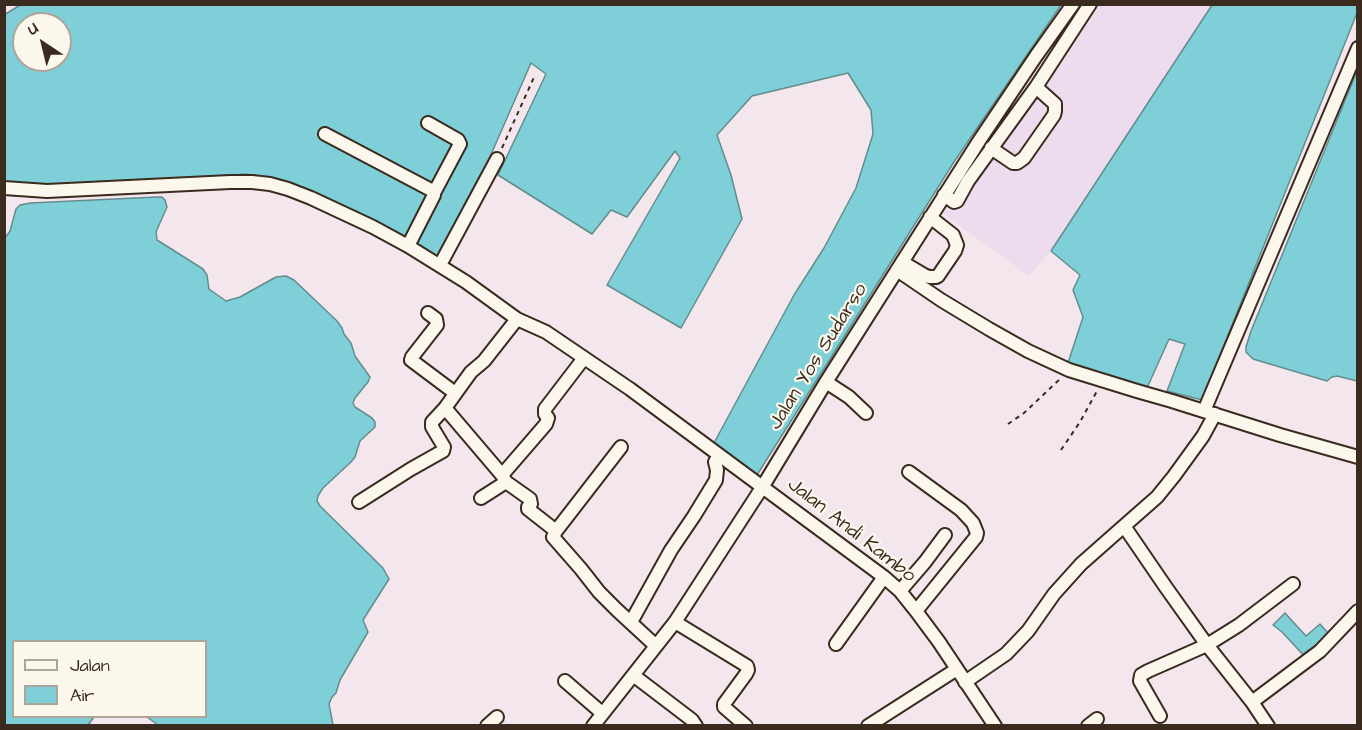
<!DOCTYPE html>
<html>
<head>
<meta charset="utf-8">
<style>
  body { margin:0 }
  #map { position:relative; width:1362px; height:730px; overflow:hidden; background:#f3e7ed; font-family:"Architects Daughter",sans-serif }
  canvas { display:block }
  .frame { position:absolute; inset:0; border:6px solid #3b2a1e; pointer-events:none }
  .legend { position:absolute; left:12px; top:640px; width:195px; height:78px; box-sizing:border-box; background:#fbf7ec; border:2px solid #aea59a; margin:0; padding:8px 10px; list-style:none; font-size:18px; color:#3b2a1e }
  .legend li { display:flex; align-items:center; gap:12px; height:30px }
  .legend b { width:30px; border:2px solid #aea59a }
  .north { position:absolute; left:12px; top:12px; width:60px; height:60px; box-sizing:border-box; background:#fbf7ec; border:2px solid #aea59a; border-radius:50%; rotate:325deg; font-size:16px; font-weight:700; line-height:24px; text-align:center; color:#3b2a1e }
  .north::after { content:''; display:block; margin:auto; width:21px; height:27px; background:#3b2a1e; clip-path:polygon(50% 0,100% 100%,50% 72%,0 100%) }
</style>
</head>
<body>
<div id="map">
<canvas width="1362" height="730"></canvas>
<div class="frame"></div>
<ul class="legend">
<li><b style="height:8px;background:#fbf7ec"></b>Jalan</li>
<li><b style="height:16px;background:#7ecfd7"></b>Air</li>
</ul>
<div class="north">U</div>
</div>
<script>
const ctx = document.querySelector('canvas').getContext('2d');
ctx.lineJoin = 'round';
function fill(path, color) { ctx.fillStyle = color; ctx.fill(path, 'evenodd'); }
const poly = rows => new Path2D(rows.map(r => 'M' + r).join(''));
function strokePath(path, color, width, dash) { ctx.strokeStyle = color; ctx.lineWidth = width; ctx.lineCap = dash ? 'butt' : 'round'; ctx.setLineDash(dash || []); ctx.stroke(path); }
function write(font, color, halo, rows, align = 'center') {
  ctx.font = font + ' "Architects Daughter",sans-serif'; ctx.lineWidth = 4.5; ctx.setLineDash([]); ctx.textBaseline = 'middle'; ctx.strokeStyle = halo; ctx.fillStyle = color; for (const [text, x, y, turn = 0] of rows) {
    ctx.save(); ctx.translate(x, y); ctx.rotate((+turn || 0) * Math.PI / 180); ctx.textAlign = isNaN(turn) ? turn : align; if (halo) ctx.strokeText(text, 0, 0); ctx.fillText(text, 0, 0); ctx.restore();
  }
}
fill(poly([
  [1080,5,1212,5,1051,251,1029,276,943,214]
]), '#eddcee');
const water = poly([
  [22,4,1061,5,954,162,757,475,714,443,794,295,824,248,856,188,873,134,871,110,848,73,752,96,717,135,731,175,742,219,681,328,607,285,680,158,675,151,627,217,611,210,592,234,498,175,546,74,531,63,489,159,438,257,344,207,289,182,246,174,155,181,14,185,5,182,4,15,22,4],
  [24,24,60,24,60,60,24,60,24,24],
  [1212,5,1357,5,1357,13,1202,400,1167,391,1185,344,1169,339,1147,388,1067,366,1083,317,1073,290,1080,275,1051,251,1212,5],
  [1357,71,1357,381,1337,376,1332,377,1327,381,1253,359,1246,352,1246,347,1251,331,1357,71],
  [157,197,162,197,165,200,167,207,156,232,157,240,203,269,207,275,209,289,226,301,240,297,276,277,286,276,294,280,337,321,342,328,344,334,351,343,355,356,370,377,368,382,355,398,353,403,355,407,372,418,375,422,375,427,360,441,355,457,351,462,323,488,318,496,317,501,320,506,383,568,389,579,363,620,368,632,340,680,336,693,332,697,329,704,333,725,158,725,147,717,206,716,206,642,14,642,14,716,94,717,88,725,5,725,5,238,10,231,16,209,20,205,30,203,157,197],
  [1285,613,1306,636,1320,624,1329,634,1320,642,1322,646,1307,659,1282,632,1273,625,1285,613]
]);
fill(water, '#7ecfd7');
strokePath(water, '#638d8d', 1.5);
const minor = poly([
  [428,123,458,140,460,144,434,193],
  [325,134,433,191,434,195,408,246],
  [991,148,1013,163,1017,163,1024,158,1054,115,1055,111,1055,104,1036,87],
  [4,188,47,191,230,182,252,182,270,184,288,189,311,198,373,227,408,246,466,282,517,319,546,332,630,389,884,577,900,591,916,611,939,642,995,726],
  [944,195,954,202,957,201,968,181,1036,87,1090,4],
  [902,262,924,275,929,277,936,277,938,276,955,251,957,245,953,235,930,217],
  [440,265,497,159],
  [897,270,941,300,989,329,1028,351,1069,370,1137,391,1172,401,1280,435,1358,457],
  [428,313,436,319,437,325,412,357,411,360,455,393],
  [826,382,849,397,866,413],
  [445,408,502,475],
  [1204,411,1358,48],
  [909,472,961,510,973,523,977,533,976,537,916,611],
  [506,482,530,499,531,504,528,507,528,509,556,531,553,537,581,569,599,592,617,610,656,646],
  [481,498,506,482,502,475,546,424,548,418,545,414,545,409,584,358],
  [359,502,411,469,443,451,444,447,432,427,432,422,445,408,471,372,484,361,517,319],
  [1124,526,1157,497,1174,476,1203,436,1215,414],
  [556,531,621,447],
  [900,591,925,562,945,535],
  [631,622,671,550,694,516,716,480,717,470,715,462,719,455],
  [675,622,747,666,748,670,746,674,724,704,724,707,746,726],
  [836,644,884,577],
  [633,675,692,720,696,726],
  [565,681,602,713],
  [965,682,1006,654,1028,631,1054,594,1081,564,1124,526,1165,586,1207,645,1252,702,1320,651,1358,611],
  [1252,702,1268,726],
  [1160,716,1140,681,1141,675,1148,671,1207,645,1239,625,1293,584],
  [487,726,497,717],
  [593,726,675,622,763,486,826,382,979,141,1036,56,1073,4],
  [868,726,957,669],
  [1088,726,1097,719]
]);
strokePath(minor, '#3b2a1e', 16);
strokePath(poly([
  [502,148,535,75],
  [1008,424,1024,413,1061,378],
  [1061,450,1080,422,1097,391]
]), '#3b2a1e', 2, [4.5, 4.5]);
strokePath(minor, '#fbf7ec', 12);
write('20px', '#3b2a1e', '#fbf7ec', [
  ["Jalan Yos Sudarso",819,357,-58],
  ["Jalan Andi Kambo",851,531,38]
]);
</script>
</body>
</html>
